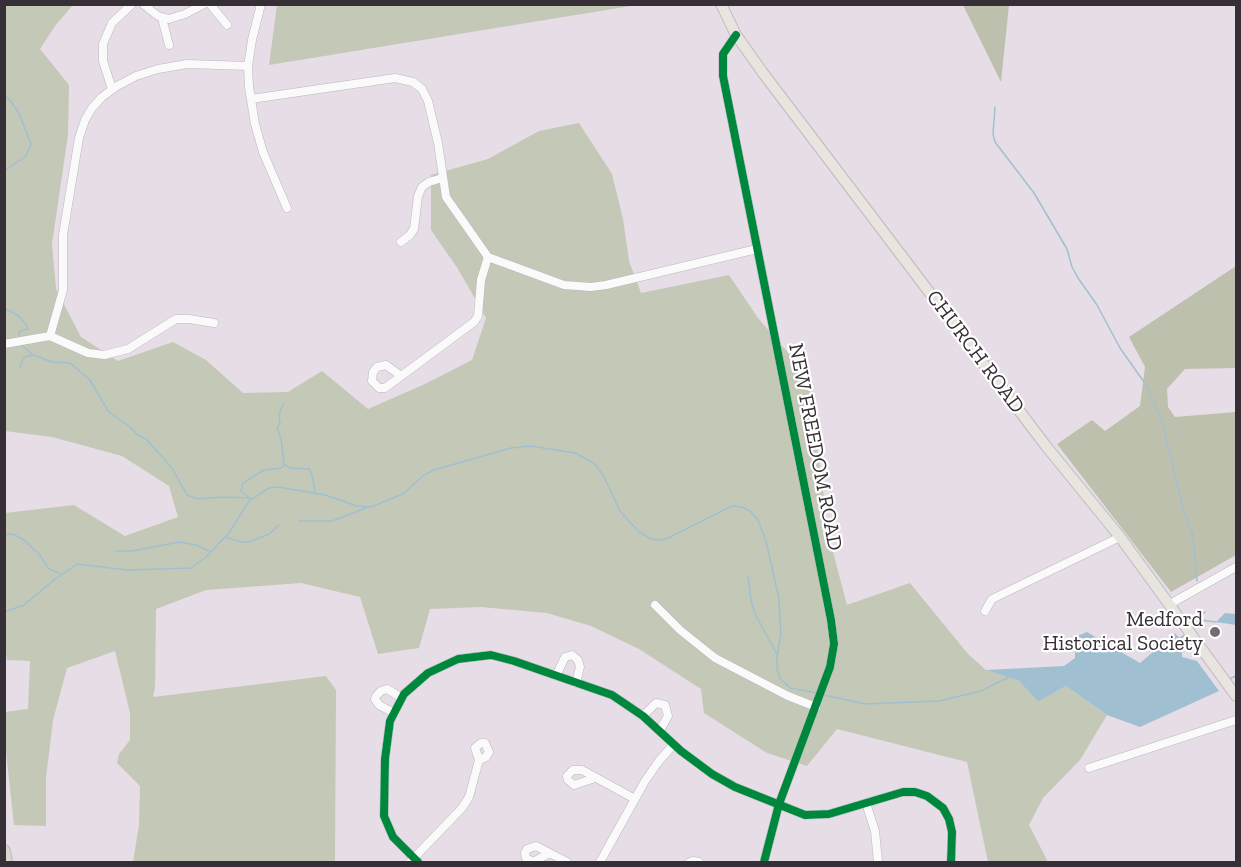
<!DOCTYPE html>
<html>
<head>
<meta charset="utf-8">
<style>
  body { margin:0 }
  #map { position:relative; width:1241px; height:867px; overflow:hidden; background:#e6dde6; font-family:"Zilla Slab",serif }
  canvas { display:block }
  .frame { position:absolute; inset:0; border:6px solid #362f35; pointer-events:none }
</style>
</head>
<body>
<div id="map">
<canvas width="1241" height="867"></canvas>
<div class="frame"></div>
</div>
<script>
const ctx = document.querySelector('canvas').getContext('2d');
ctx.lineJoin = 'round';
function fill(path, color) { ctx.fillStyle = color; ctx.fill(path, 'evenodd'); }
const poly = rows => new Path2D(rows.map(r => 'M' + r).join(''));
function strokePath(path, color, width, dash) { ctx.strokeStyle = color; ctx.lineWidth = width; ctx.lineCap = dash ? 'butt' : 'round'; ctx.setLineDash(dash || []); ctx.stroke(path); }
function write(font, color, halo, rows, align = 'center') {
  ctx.font = font + ' "Zilla Slab",serif'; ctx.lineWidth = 4.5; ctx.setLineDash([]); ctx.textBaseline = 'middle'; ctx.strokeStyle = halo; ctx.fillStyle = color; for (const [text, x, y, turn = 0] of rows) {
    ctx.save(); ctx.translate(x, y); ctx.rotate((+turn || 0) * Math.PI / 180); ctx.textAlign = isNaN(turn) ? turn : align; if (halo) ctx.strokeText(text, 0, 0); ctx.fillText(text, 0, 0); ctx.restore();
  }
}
fill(poly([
  [5,5,73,5,55,26,40,49,69,85,68,135,52,244,56,289,81,337,118,361,173,342,206,360,243,393,288,392,322,371,368,409,425,384,472,360,486,318,458,269,431,230,431,175,488,159,539,131,579,123,612,174,623,219,629,261,641,293,729,275,758,318,808,376,829,537,847,605,910,583,968,654,986,670,1019,681,1038,702,1066,686,1107,715,1080,760,1043,798,1029,825,1048,862,988,862,967,762,837,729,807,766,767,753,704,713,701,689,639,649,591,626,547,613,481,607,430,609,419,648,378,654,360,597,301,583,206,590,156,609,155,687,153,697,326,676,336,690,335,862,133,862,139,825,140,786,117,763,119,754,130,740,130,713,115,651,67,668,53,720,46,778,46,826,14,825,5,743,5,712,28,709,30,661,7,660,5,645,5,513,74,505,125,536,178,517,169,486,122,456,52,437,5,431],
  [277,5,277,4,637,5,269,65]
]), '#c4c8b6');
fill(poly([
  [963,5,1009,5,1001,82],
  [1236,266,1236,368,1185,369,1167,389,1168,407,1175,417,1236,412,1236,555,1171,592,1057,444,1092,420,1105,431,1140,406,1145,367,1129,337]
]), '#bdc0ad');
fill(poly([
  [1225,613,1236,614,1236,625,1216,622],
  [1087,632,1140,663,1175,633,1182,641,1182,657,1197,661,1219,691,1140,727,1107,715,1066,686,1038,702,1019,681,986,670,1064,666,1075,658,1075,637]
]), '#a0c0d1');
strokePath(poly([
  [4,95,9,99,19,113,31,144,26,156,4,171],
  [995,107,993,134,995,142,1034,193,1067,249,1072,267,1078,278,1097,305,1120,348,1144,382,1153,399,1163,425,1184,512,1193,535,1197,581],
  [4,308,19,316,27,326,28,329,20,331,19,336],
  [23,346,33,355,52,362,70,363,90,380,108,411,131,428,138,435,146,439,172,468,187,495,198,499,222,497,250,498],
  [20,368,23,358,32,355],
  [283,404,279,416,280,423,277,428,281,439,284,464],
  [285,465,290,468,309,469,312,474,315,493],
  [248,497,241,491,243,483,264,470,281,468,284,465],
  [299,521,332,521,366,508],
  [5,534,13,534,24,540,40,555,48,568,60,574],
  [226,537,241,542,249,542,269,534,279,525],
  [116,551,132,551,179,542,196,545,211,552],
  [748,577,751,600,755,614,777,654],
  [4,612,24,605,54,580,77,564,127,570,191,568,206,557,229,533,249,501,269,488,278,487,325,495,357,506,371,507,403,494,424,475,434,470,511,448,531,446,575,453,594,463,603,475,620,511,639,532,651,539,662,540,670,537,732,506,742,507,750,511,758,520,766,541,779,599,781,634,777,656,777,669,780,678,790,688,817,693],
  [1200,620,1216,622],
  [1193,630,1200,617,1205,612],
  [1178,639,1187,634],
  [1229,679,1236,676],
  [824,695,865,704,939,701,981,691,1009,677]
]), '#a0c0d1', 1.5);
const minor = poly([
  [143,4,158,16,169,19,185,14,204,4],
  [210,4,227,25],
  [261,4,252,40,248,66,249,87,255,124,263,152,287,208],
  [162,18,169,45],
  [736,35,723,54,723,76,831,620,834,644,830,667,779,804,764,862],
  [112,89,103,61,103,44,112,23,132,4],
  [251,99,395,78,413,82,422,89,428,101,438,143,446,197,488,257,564,285,591,287,606,285,757,249],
  [401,242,410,235,414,229,418,196,422,187,429,182,442,178],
  [50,336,63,290,63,235,79,138,85,120,92,108,102,97,117,86,136,76,158,69,187,64,248,66],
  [4,344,50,336,88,353,104,355,128,349,176,319,189,319,214,323],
  [401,376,386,365,377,367,373,372,372,381,379,388,385,388,474,322,478,316,481,280,488,257],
  [1170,604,1236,567],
  [655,605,680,630,715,658,788,696,816,707],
  [985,611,992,599,1120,537],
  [556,676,565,657,572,655,578,660,580,667,576,683],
  [394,713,379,705,375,699,376,696,381,691,387,689,402,698],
  [643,716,656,703,665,705,668,716,660,730],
  [1089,768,1236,720],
  [595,778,574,785,568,780,567,776,573,770,582,770,635,799],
  [866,803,875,831,878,862],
  [548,854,533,862,526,858,525,853,527,849,536,846,567,862],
  [410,862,462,808,469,797,479,760,486,757,489,752,485,743,481,743,475,748,479,760],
  [418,862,393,837,384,816,385,759,390,721,404,694,428,673,458,659,491,655,514,661,612,695,643,716,681,751,712,774,735,787,805,815,829,814,903,792,915,792,927,796,943,808,949,819,952,832,951,862],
  [600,862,645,781,659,761,674,744],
  [690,862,693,861,699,862]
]);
const major = poly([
  [721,4,736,35,763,73,1046,446,1120,537,1236,696]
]);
const highway = poly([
  [4,851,6,862]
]);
strokePath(minor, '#bdb6bd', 9);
strokePath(major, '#bfbabf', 12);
strokePath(highway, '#bfbabf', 14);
strokePath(minor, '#fbfafb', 8);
strokePath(major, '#e8e4de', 10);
strokePath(highway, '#dbd5cc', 12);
strokePath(poly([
  [736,35,723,54,723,76,831,620,834,644,830,667,779,804,764,862],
  [418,862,393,837,384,816,385,759,390,721,404,694,428,673,458,659,491,655,514,661,612,695,643,716,681,751,712,774,735,787,805,815,829,814,903,792,915,792,927,796,943,808,949,819,952,832,951,862]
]), '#00873e', 8);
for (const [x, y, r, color] of [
  [1215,632,6,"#746c73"]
]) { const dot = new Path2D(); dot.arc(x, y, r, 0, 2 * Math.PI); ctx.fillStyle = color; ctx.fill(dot); strokePath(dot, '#fff', 2); }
write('21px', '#362f35', '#fff', [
  ["CHURCH ROAD",975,352,53],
  ["NEW FREEDOM ROAD",815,447,79]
]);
write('21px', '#362f35', '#fff', [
  ["Medford",1203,620],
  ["Historical Society",1203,644]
], 'right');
</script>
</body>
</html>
